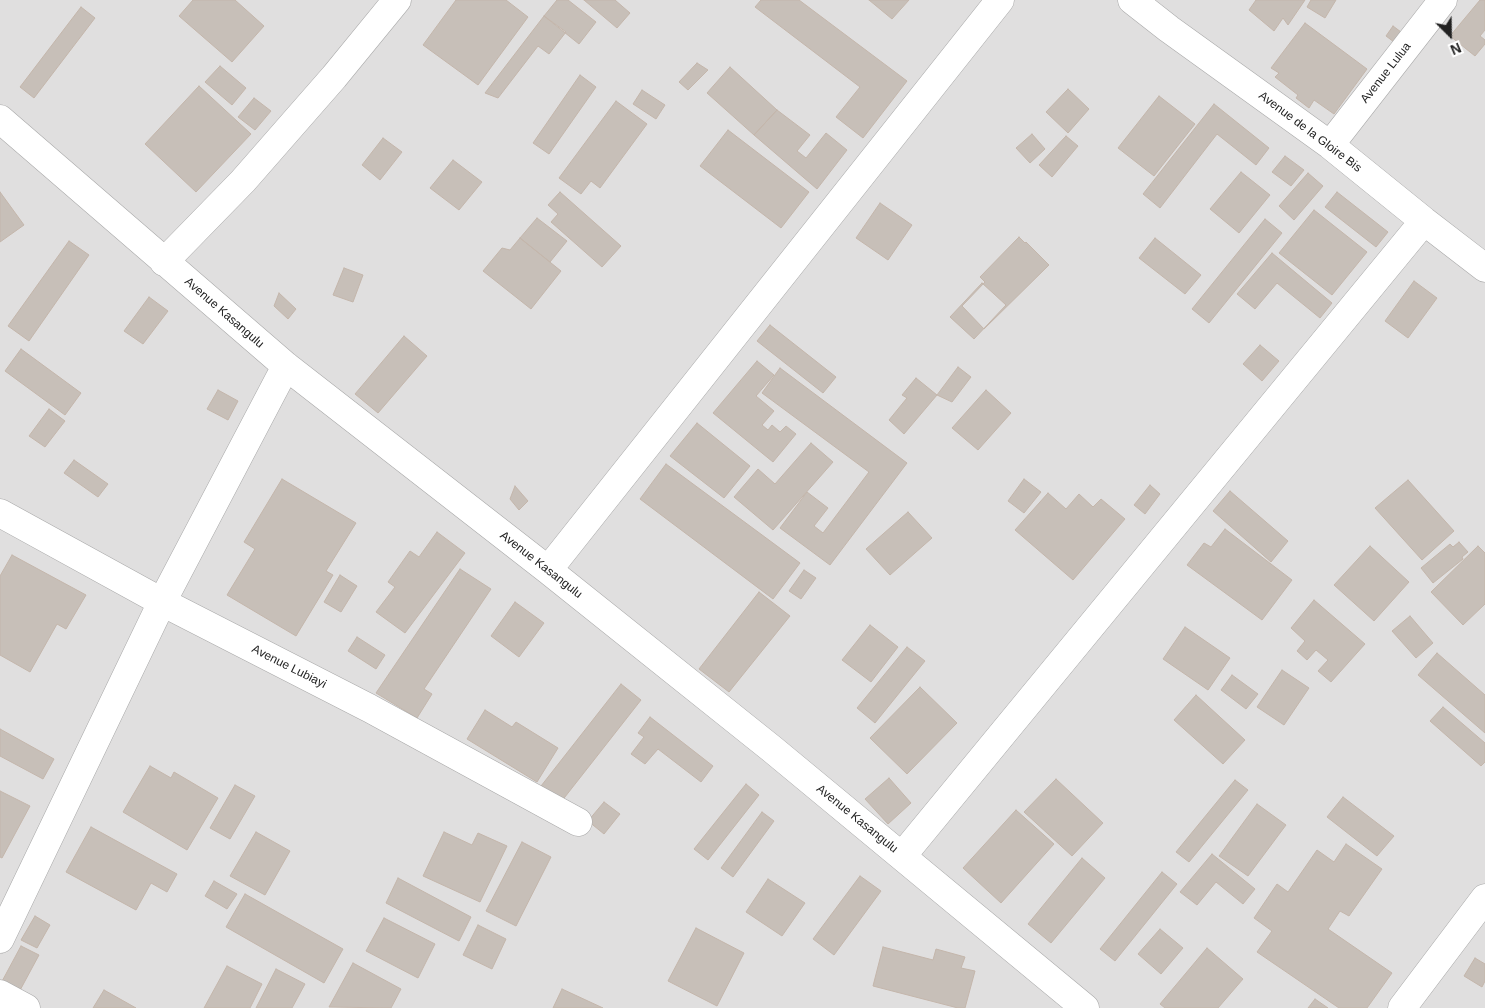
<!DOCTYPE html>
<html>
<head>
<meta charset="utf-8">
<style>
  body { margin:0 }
  #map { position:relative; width:1485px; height:1008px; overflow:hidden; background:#f2efe9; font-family:Arial,sans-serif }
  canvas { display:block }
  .north { position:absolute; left:1425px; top:10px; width:50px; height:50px; -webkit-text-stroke:4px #fff; paint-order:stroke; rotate:157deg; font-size:14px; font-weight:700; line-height:20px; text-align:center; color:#222 }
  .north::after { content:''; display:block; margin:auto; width:18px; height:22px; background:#222; clip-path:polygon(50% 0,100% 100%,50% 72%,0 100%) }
</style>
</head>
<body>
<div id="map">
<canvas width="1485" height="1008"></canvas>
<div class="north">N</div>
</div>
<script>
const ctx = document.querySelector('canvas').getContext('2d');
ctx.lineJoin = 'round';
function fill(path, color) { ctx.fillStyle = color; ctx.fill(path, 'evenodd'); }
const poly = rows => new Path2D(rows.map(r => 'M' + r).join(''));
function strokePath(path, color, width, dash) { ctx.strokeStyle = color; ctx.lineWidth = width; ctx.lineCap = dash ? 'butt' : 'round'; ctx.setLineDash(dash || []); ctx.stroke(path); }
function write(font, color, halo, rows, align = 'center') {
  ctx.font = font + ' Arial,sans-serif'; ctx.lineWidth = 4; ctx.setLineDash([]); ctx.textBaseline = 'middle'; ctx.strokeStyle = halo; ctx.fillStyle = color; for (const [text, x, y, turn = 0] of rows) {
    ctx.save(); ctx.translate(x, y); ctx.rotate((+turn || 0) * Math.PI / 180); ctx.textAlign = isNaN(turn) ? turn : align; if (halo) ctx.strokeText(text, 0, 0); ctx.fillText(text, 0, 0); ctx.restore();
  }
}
fill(poly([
  [0,0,1485,0,1485,1008,0,1008]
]), '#e0dfdf');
const building = poly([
  [193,0,235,0,264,26,232,62,179,16,193,0],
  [456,0,506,0,528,17,478,85,423,45,456,0],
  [557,0,568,0,596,22,579,44,544,16,557,0],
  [584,0,615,0,630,13,617,28,584,0],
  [761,0,799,0,907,81,863,138,836,117,860,87,755,7,761,0],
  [869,0,909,0,892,19,869,0],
  [1256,0,1305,0,1288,25,1283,18,1274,31,1249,10,1256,0],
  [1311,0,1336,0,1325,18,1307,7,1311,0],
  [1480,0,1485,0,1485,30,1480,36,1485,40,1485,44,1475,56,1450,36,1480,0],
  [81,7,95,18,34,98,20,87,81,7],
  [544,16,566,32,549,54,538,46,498,98,485,93,544,16],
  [1305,23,1367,69,1334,114,1314,100,1309,108,1296,98,1298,95,1275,77,1279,73,1271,68,1305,23],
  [1393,26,1401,32,1394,42,1386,36,1393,26],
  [697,63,708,70,688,90,679,82,697,63],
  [220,66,246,88,232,105,205,82,220,66],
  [730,67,777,110,754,135,707,93,730,67],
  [580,75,596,87,549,154,533,143,580,75],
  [199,86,251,134,196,192,145,144,199,86],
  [1068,89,1089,109,1068,133,1046,112,1068,89],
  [642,90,665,105,656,119,633,104,642,90],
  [1159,96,1195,124,1154,176,1118,148,1159,96],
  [254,98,271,111,255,130,238,117,254,98],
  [616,101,647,124,600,188,591,181,581,194,559,178,616,101],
  [1214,104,1269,148,1256,165,1217,134,1160,208,1143,194,1214,104],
  [777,110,810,135,797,151,806,158,826,133,847,150,817,189,754,135,777,110],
  [728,130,809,192,781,228,700,166,728,130],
  [1032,134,1045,149,1030,163,1016,148,1032,134],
  [1066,136,1078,146,1052,177,1039,165,1066,136],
  [383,138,402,152,380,180,362,165,383,138],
  [1285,156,1304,170,1291,186,1272,172,1285,156],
  [453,160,482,182,459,210,430,188,453,160],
  [1241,172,1270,195,1239,233,1210,209,1241,172],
  [1308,173,1323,186,1294,220,1279,206,1308,173],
  [0,192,24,225,0,242,0,192],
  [560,192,621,246,602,267,551,222,558,214,548,205,560,192],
  [1337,192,1388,232,1376,247,1325,207,1337,192],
  [880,203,912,225,888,260,856,238,880,203],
  [1314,210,1367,252,1332,295,1279,253,1314,210],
  [537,218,567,241,550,262,520,238,537,218],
  [1265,219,1282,233,1209,323,1192,309,1265,219],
  [1019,237,1025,243,1026,242,1049,265,984,329,962,306,985,282,980,277,1019,237],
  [520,238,561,271,531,309,483,271,502,248,510,250,520,238],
  [1155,238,1201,275,1185,294,1139,258,1155,238],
  [69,241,89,255,29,341,8,326,69,241],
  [1272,253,1332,303,1320,318,1277,283,1255,309,1237,294,1272,253],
  [344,268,363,275,353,302,333,295,344,268],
  [1414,281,1437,298,1408,338,1385,321,1414,281],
  [982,283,1006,305,974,339,950,317,982,283],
  [279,293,296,309,288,319,274,306,279,293],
  [149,297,168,311,143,344,124,331,149,297],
  [770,325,836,377,823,393,757,341,770,325],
  [404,336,427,356,378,413,355,394,404,336],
  [1260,345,1279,361,1262,381,1243,364,1260,345],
  [21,349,81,393,65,415,5,371,21,349],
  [757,361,774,375,756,396,774,411,762,425,768,430,772,425,780,432,786,426,796,434,773,462,713,413,757,361],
  [958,367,971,377,952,402,937,395,958,367],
  [780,368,907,463,830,565,780,528,807,492,828,508,814,526,823,533,869,472,762,393,780,368],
  [916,378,937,395,904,434,889,420,907,398,902,395,916,378],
  [218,390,238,401,228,420,207,409,218,390],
  [986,390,1011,413,978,450,952,428,986,390],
  [49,409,65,421,45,447,29,436,49,409],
  [697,423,750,466,724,498,670,456,697,423],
  [811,443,833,462,773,530,734,497,758,469,775,484,811,443],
  [74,460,108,484,98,497,64,473,74,460],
  [666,464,800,563,773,599,640,499,666,464],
  [282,479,356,523,326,571,333,575,296,636,227,595,255,549,244,542,282,479],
  [1024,479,1041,492,1024,513,1008,501,1024,479],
  [1408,480,1454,531,1422,560,1375,508,1408,480],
  [1150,485,1160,494,1145,514,1134,505,1150,485],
  [515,486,528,501,519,510,510,499,515,486],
  [1230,491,1288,541,1271,562,1213,511,1230,491],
  [1048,493,1066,509,1079,494,1093,507,1101,499,1125,519,1073,580,1015,530,1048,493],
  [908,512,932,538,890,575,866,549,908,512],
  [1225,529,1292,580,1262,620,1187,565,1204,543,1211,547,1225,529],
  [437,532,465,553,405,633,376,612,395,587,388,582,410,551,419,557,437,532],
  [1459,542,1468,552,1462,557,1463,559,1433,583,1421,568,1450,544,1453,547,1459,542],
  [1370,546,1409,582,1374,621,1334,585,1370,546],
  [1478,546,1485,553,1485,604,1463,625,1431,592,1478,546],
  [12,555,86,595,66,629,57,624,30,672,0,655,0,576,12,555],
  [460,569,491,589,424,689,432,694,417,718,376,693,460,569],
  [804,570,816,578,801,599,789,591,804,570],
  [340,575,357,586,341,612,324,602,340,575],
  [759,592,790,616,729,692,699,669,759,592],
  [1314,600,1365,644,1331,682,1318,671,1328,660,1316,650,1307,660,1297,651,1305,641,1291,628,1314,600],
  [515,602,544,623,519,657,491,636,515,602],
  [1410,616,1433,643,1416,658,1392,631,1410,616],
  [870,625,898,647,871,682,842,660,870,625],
  [1185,627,1230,658,1208,690,1163,659,1185,627],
  [357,637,385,655,376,669,348,651,357,637],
  [907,647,925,661,875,723,857,708,907,647],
  [1437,653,1485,695,1485,733,1418,675,1437,653],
  [1282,670,1309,688,1284,725,1257,707,1282,670],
  [1232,675,1258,694,1246,709,1221,690,1232,675],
  [621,684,641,700,561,802,541,786,621,684],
  [920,687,957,723,907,774,870,738,920,687],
  [1196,695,1245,740,1223,764,1174,720,1196,695],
  [1443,707,1485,743,1485,762,1481,766,1430,721,1443,707],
  [485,710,512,727,516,722,558,748,537,782,467,739,485,710],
  [650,717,713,766,701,782,658,749,645,764,631,754,644,737,638,733,650,717],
  [0,729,54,759,43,779,0,756,0,729],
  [150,766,171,778,174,772,218,798,187,850,123,812,150,766],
  [889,778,911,803,888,824,865,799,889,778],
  [1056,779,1103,823,1072,856,1024,812,1056,779],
  [1235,780,1248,790,1189,862,1176,852,1235,780],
  [746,784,759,795,708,860,694,849,746,784],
  [235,785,255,796,230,839,210,828,235,785],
  [0,791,30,806,2,858,0,857,0,791],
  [1343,797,1394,836,1377,856,1327,817,1343,797],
  [604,802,620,814,604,834,588,821,604,802],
  [1257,804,1286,825,1248,876,1219,856,1257,804],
  [1016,810,1054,844,1001,903,963,868,1016,810],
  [762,812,774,821,733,877,721,868,762,812],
  [91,827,177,874,167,892,151,883,136,910,66,872,91,827],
  [256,832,290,851,265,895,230,876,256,832],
  [444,832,472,845,478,833,507,846,480,902,423,876,444,832],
  [522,842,551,857,516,926,486,911,522,842],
  [1346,844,1382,869,1349,916,1340,911,1328,929,1392,973,1367,1008,1339,1008,1257,952,1272,931,1254,918,1277,884,1288,892,1317,850,1334,862,1346,844],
  [1212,854,1255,889,1243,904,1216,882,1197,905,1180,892,1212,854],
  [1082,858,1105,878,1051,943,1028,924,1082,858],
  [1162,872,1177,884,1115,961,1100,949,1162,872],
  [860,876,881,891,834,955,813,939,860,876],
  [398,878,471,917,459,941,386,903,398,878],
  [768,879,805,903,782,936,746,912,768,879],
  [214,881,237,894,227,909,205,896,214,881],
  [245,894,343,949,324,983,226,927,245,894],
  [35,916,50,925,37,948,21,940,35,916],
  [384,918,435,944,418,978,366,951,384,918],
  [478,925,506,939,492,969,463,955,478,925],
  [696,928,744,953,717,1006,668,981,696,928],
  [1160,929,1183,948,1161,974,1138,954,1160,929],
  [21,946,39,955,18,994,0,985,21,946],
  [883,947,933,960,936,949,965,957,961,968,975,971,965,1008,958,1008,873,986,883,947],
  [1207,948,1243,979,1218,1008,1165,1008,1160,1004,1207,948],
  [1475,958,1485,964,1485,981,1482,987,1464,976,1475,958],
  [353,963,401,989,391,1008,329,1007,353,963],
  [227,966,262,984,250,1008,204,1008,227,966],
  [276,969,305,984,292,1008,256,1008,276,969],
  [562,989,603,1008,553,1008,562,989],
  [104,990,136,1008,93,1008,104,990],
  [1315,999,1328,1008,1308,1008,1315,999]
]);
fill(building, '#c7bfb8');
strokePath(building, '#c4b6ab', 1);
const minor = poly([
  [1132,0,1169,29,1330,145,1424,221,1485,268],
  [0,119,286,366,548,570,772,749,1085,1008],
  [1330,145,1443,0],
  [164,262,243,181,334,77,397,0],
  [0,513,162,602,369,708,578,822],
  [548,570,1000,0],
  [902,856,1424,221],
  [0,939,162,602,286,366],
  [0,994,26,1008],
  [1402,1008,1485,898]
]);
strokePath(minor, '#a9a9a9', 29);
strokePath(minor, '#fff', 28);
write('12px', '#222', '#fff', [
  ["Avenue Lulua",1386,73,-52],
  ["Avenue de la Gloire Bis",1310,132,37],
  ["Avenue Kasangulu",224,313,41],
  ["Avenue Kasangulu",541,565,38],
  ["Avenue Lubiayi",289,667,27],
  ["Avenue Kasangulu",857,819,39]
]);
</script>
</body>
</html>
